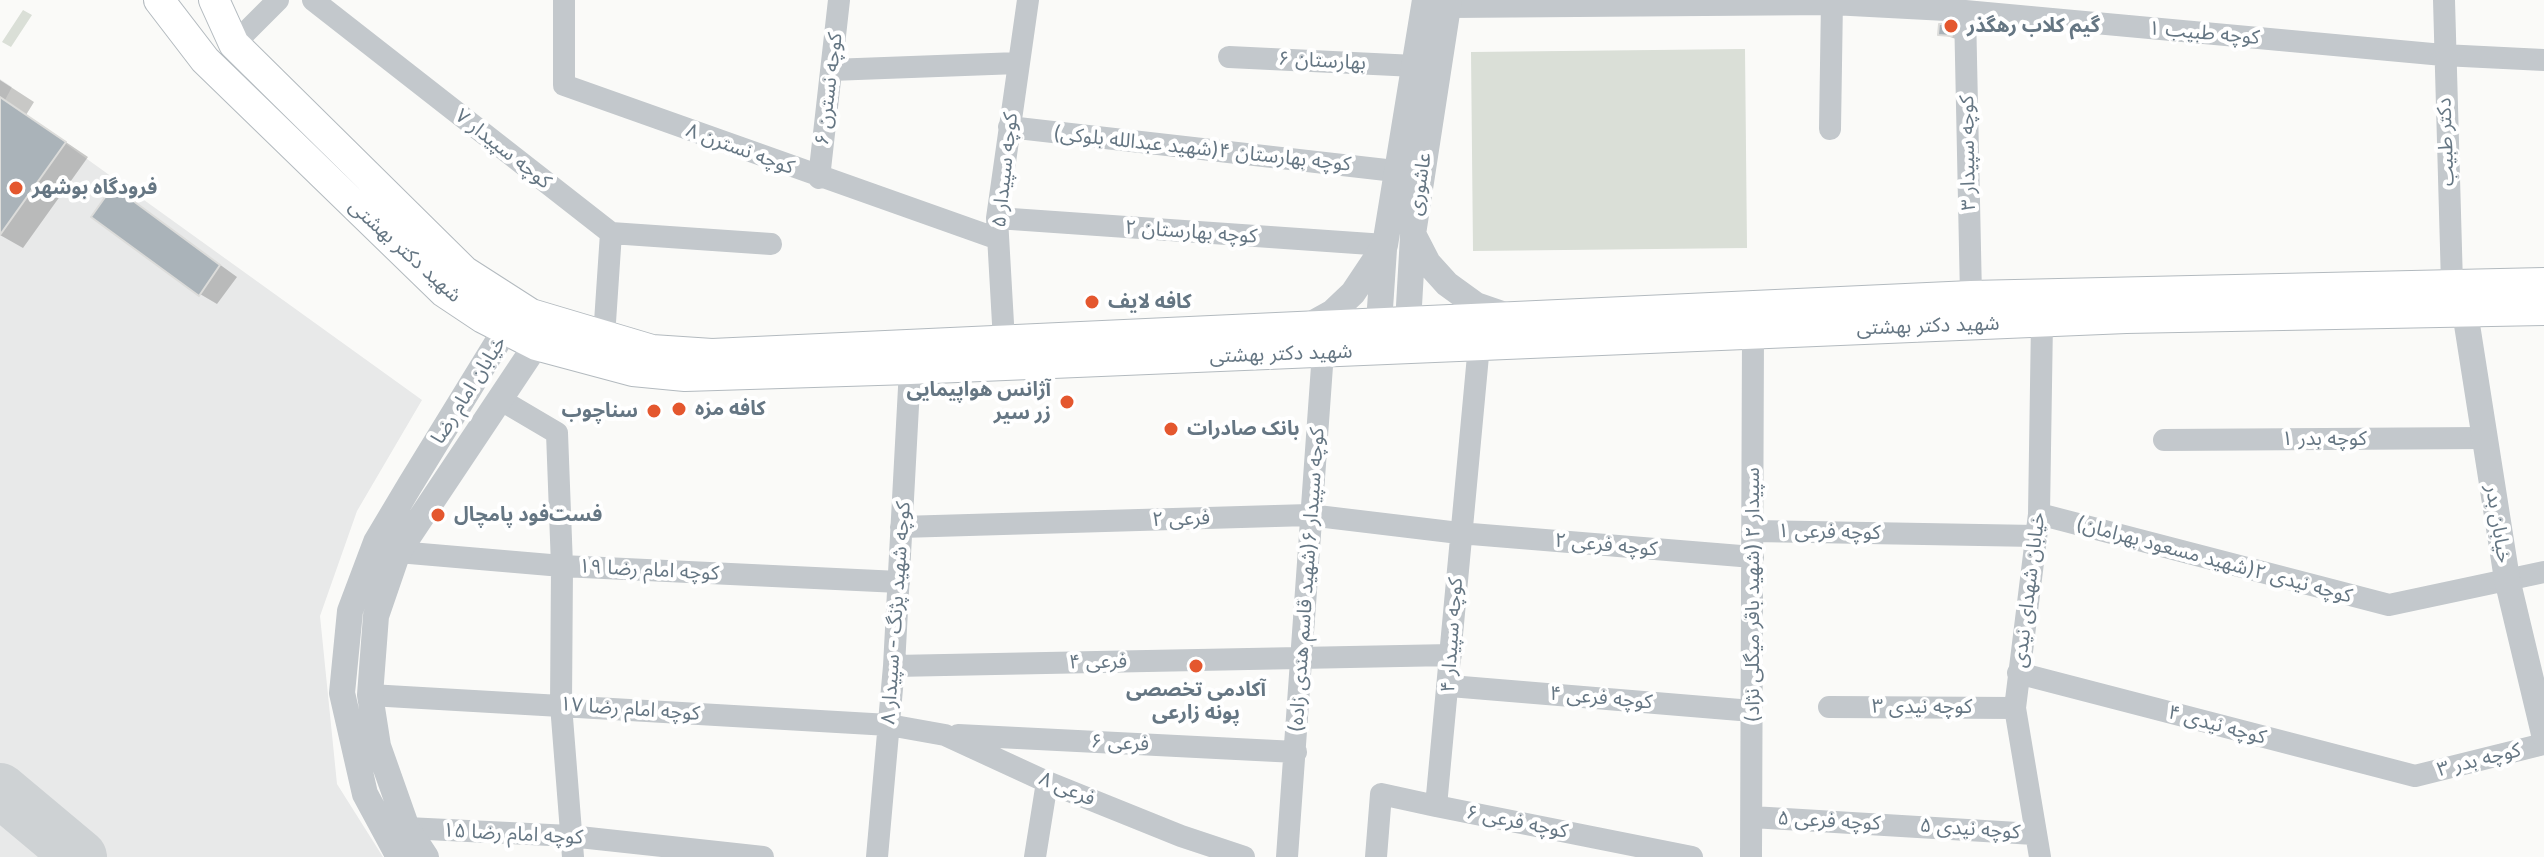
<!DOCTYPE html>
<html>
<head>
<meta charset="utf-8">
<style>
  body { margin:0 }
  canvas { display:block; background:#fafaf8 }
</style>
</head>
<body>
<canvas width="2544" height="857"></canvas>
<script>
const ctx = document.querySelector('canvas').getContext('2d');
ctx.lineJoin = 'round';
function fill(path, color) { ctx.fillStyle = color; ctx.fill(path, 'evenodd'); }
const poly = rows => new Path2D(rows.map(r => 'M' + r).join(''));
function strokePath(path, color, width, dash) { ctx.strokeStyle = color; ctx.lineWidth = width; ctx.lineCap = dash ? 'butt' : 'round'; ctx.setLineDash(dash || []); ctx.stroke(path); }
function write(font, color, halo, rows, align = 'center') {
  ctx.font = font + ' Inter,"Noto Sans Arabic",sans-serif'; ctx.lineWidth = 8; ctx.setLineDash([]); ctx.textBaseline = 'middle'; ctx.strokeStyle = halo; ctx.fillStyle = color; for (const [text, x, y, turn = 0] of rows) {
    ctx.save(); ctx.translate(x, y); ctx.rotate((+turn || 0) * Math.PI / 180); ctx.textAlign = isNaN(turn) ? turn : align; if (halo) ctx.strokeText(text, 0, 0); ctx.fillText(text, 0, 0); ctx.restore();
  }
}
fill(poly([
  [0,79,12,87,5,100,422,400,357,511,320,616,337,784,383,857,0,857]
]), '#e8e9e9');
fill(poly([
  [23,10,32,15,11,47,2,42],
  [1745,49,1747,248,1473,251,1471,52]
]), '#dadfd7');
fill(poly([
  [1951,26,1962,33,1962,41,1941,34],
  [0,80,34,102,26,115,88,157,23,248,0,235],
  [114,188,237,277,217,304,200,294]
]), '#0003');
strokePath(poly([
  [0,790,80,857]
]), '#ced2d4', 54);
const building = poly([
  [1939,24,1951,24,1952,36,1938,35,1939,24],
  [0,97,66,142,0,235,0,97],
  [113,186,220,265,199,296,91,217,113,186]
]);
fill(building, '#aab3b9');
strokePath(building, '#dcdcda', 2);
const secondary = poly([
  [159,0,205,60,444,292,483,318,536,345,633,371,685,376,910,369,2126,318,2544,310],
  [214,0,234,44,464,271,531,314,652,350,712,354,1971,296,2544,283]
]);
strokePath(secondary, '#b3babf', 32);
strokePath(poly([
  [313,0,611,233,604,337],
  [564,0,564,85,998,239],
  [2444,0,2452,284],
  [1449,7,1832,4,1965,11,2443,55,2544,60],
  [1965,11,1971,296],
  [234,44,278,0],
  [1229,57,1415,66],
  [831,70,1018,63],
  [1009,127,1395,171],
  [1830,129,1832,0],
  [819,178,839,0],
  [997,218,1385,245],
  [611,233,771,244],
  [1004,341,997,218,1028,0],
  [501,400,557,433,562,566,561,705,573,857],
  [2164,440,2484,438],
  [2039,514,2389,605,2544,572],
  [901,527,1309,515,1459,533,1753,557],
  [1754,531,2036,536],
  [398,552,562,566,899,582],
  [894,666,1451,655],
  [2018,673,2415,776,2544,744],
  [1450,686,1752,711],
  [370,695,889,725,945,735,1047,782,1181,836,1244,857],
  [1829,707,2015,708],
  [958,735,1296,752],
  [1436,806,1692,857],
  [1752,817,2034,834],
  [407,828,570,836,763,857],
  [877,857,894,666,910,369],
  [1035,857,1047,782],
  [1287,857,1323,352],
  [1376,857,1381,794,1436,806,1479,345],
  [1751,857,1753,333],
  [2040,857,2015,708,2039,514,2042,321]
]), '#c3c8cc', 22);
strokePath(poly([
  [1449,0,1413,234,1428,263,1447,284,1476,305,1505,315],
  [1384,249,1379,323,1388,339],
  [2465,312,2507,579,2544,734],
  [1306,327,1333,312,1353,293,1385,245,1425,0],
  [1400,338,1408,323,1413,236],
  [399,857,365,794,342,693,350,611,376,542,410,485,505,330,531,314,536,345,398,552,376,616,370,695,378,746,407,828,426,857]
]), '#c3c8cc', 26);
strokePath(secondary, '#fff', 30);
for (const [x, y, r, color] of [
  [1951,26,8,"#e4572e"],
  [16,188,8,"#e4572e"],
  [1092,302,8,"#e4572e"],
  [1067,402,8,"#e4572e"],
  [679,409,8,"#e4572e"],
  [654,411,8,"#e4572e"],
  [1171,429,8,"#e4572e"],
  [438,515,8,"#e4572e"],
  [1196,666,8,"#e4572e"]
]) { const dot = new Path2D(); dot.arc(x, y, r, 0, 2 * Math.PI); ctx.fillStyle = color; ctx.fill(dot); strokePath(dot, '#fff', 3); }
write('bold 20px', '#657683', '#fff', [
  ["گیم کلاب رهگذر",1967,26],
  ["فرودگاه بوشهر",32,188],
  ["کافه لایف",1108,302],
  ["آژانس هواپیمایی",1051,390,"right"],
  ["زر سیر",1051,413,"right"],
  ["کافه مزه",695,409],
  ["سناچوب",638,411,"right"],
  ["بانک صادرات",1187,429],
  ["فست‌فود پامچال",454,515],
  ["آکادمی تخصصی",1196,690,"center"],
  ["پونه زارعی",1196,713,"center"]
], 'left');
write('20px', '#657683', '#fff', [
  ["کوچه طبیب ۱",2204,33,5],
  ["بهارستان ۶",1322,61,3],
  ["کوچه نسترن ۶",829,89,-83],
  ["دکتر طبیب",2446,142,-92],
  ["کوچه سپیدار ۷",503,149,38],
  ["کوچه نسترن ۸",740,149,20],
  ["کوچه بهارستان ۴(شهید عبدالله بلوکی)",1202,149,6],
  ["کوچه سپیدار ۳",1968,153,-91],
  ["کوچه سپیدار ۵",1005,170,-84],
  ["عاشوری",1420,184,-81],
  ["کوچه بهارستان ۲",1191,232,4],
  ["شهید دکتر بهشتی",405,251,42],
  ["شهید دکتر بهشتی",1928,326,-2],
  ["شهید دکتر بهشتی",1281,354,-2],
  ["خیابان امام رضا",469,390,-58],
  ["کوچه بدر ۱",2324,439],
  ["فرعی ۲",1181,519,-2],
  ["خیابان بدر",2498,524,81],
  ["کوچه فرعی ۱",1829,532,1],
  ["کوچه فرعی ۲",1606,545,5],
  ["کوچه نیدی ۲(شهید مسعود بهرامان)",2214,560,15],
  ["کوچه امام رضا ۱۹",649,570,3],
  ["کوچه سپیدار ۶(شهید قاسم هندی زاده)",1307,580,-86],
  ["خیابان شهدای نیدی",2029,590,-83],
  ["سپیدار ۲ (شهید باقر میگلی نژاد)",1753,595,-90],
  ["کوچه شهید پژنگ - سپیدار ۸",896,613,-86],
  ["کوچه سپیدار ۴",1452,635,-86],
  ["فرعی ۴",1098,662,-1],
  ["کوچه فرعی ۴",1601,698,5],
  ["کوچه نیدی ۳",1922,707],
  ["کوچه امام رضا ۱۷",630,709,4],
  ["کوچه نیدی ۴",2217,725,15],
  ["فرعی ۶",1120,743,3],
  ["کوچه بدر ۳",2479,760,-14],
  ["فرعی ۸",1067,789,23],
  ["کوچه فرعی ۵",1829,821,3],
  ["کوچه فرعی ۶",1517,822,11],
  ["کوچه نیدی ۵",1970,829,4],
  ["کوچه امام رضا ۱۵",513,834,3]
]);
</script>
</body>
</html>
